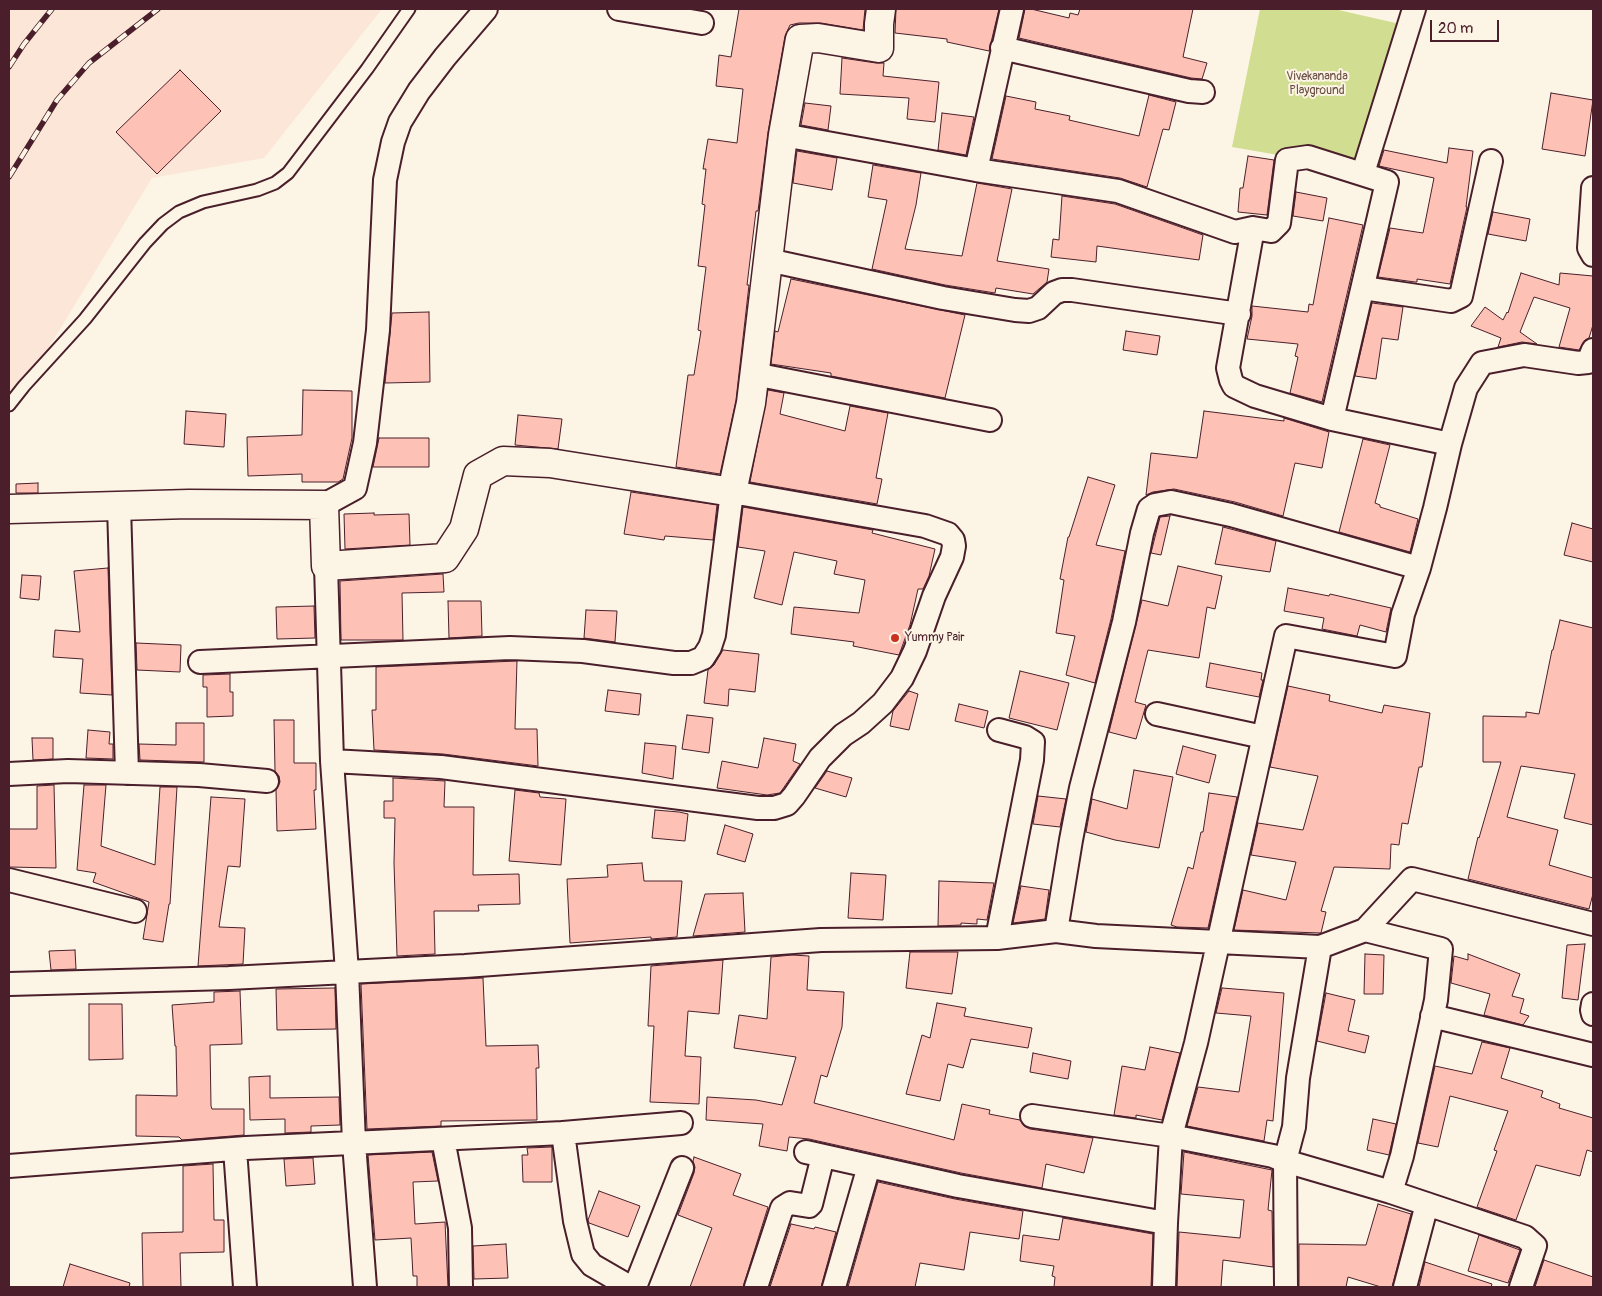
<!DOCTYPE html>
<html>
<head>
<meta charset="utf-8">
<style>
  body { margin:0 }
  #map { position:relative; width:1602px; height:1296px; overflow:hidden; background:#fcf5e5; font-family:Pangolin,sans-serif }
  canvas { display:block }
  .frame { position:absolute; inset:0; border:10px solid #4a1f2b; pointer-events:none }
  .scale { position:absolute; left:1430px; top:20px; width:69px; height:22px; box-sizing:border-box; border:2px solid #4a1f2b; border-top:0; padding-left:6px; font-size:15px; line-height:18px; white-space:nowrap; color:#4a1f2b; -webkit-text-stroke:4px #fcf5e5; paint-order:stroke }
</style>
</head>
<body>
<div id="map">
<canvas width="1602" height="1296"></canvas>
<div class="frame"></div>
<div class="scale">20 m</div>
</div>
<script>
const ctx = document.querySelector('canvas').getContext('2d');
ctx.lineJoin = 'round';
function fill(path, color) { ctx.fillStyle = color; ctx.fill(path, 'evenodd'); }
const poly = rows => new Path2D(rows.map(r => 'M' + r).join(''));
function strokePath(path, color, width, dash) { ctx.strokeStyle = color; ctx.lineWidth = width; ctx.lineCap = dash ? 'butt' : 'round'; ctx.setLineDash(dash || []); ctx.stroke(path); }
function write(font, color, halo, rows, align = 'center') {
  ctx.font = font + ' Pangolin,sans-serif'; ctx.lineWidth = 4; ctx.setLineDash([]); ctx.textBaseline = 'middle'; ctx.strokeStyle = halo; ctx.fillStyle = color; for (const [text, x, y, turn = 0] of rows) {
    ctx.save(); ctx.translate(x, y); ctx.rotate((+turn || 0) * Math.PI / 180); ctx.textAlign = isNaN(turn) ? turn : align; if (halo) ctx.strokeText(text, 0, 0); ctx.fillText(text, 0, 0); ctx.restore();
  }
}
fill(poly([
  [9,9,382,9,264,158,152,178,9,413]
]), '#fce6d7');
fill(poly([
  [1260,9,1334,9,1409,26,1365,170,1232,147]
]), '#d1de91');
const building = poly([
  [739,9,865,9,863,30,821,23,799,23,790,25,785,36,768,132,758,211,756,211,747,285,749,285,736,400,720,474,676,467,688,375,694,375,701,331,698,330,706,267,698,266,705,205,702,204,706,169,703,169,708,139,737,143,743,89,716,86,719,55,731,57,739,9],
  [896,9,999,9,989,51,947,42,947,39,895,33,896,9],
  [1025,9,1031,9,1069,18,1070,13,1078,15,1080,9,1193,9,1183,57,1207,63,1202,79,1191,78,1019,38,1025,9],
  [842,58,876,63,884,63,883,76,939,82,935,122,907,119,909,98,840,94,842,58],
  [180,70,221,111,157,174,116,132,180,70],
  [1551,93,1593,100,1585,156,1542,149,1551,93],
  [1149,95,1176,102,1169,130,1163,129,1147,187,1120,178,992,159,1006,96,1036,102,1035,109,1070,116,1069,120,1139,136,1149,95],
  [805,103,831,106,828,130,801,125,805,103],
  [942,113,974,117,966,155,938,150,942,113],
  [1449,148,1473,151,1466,207,1467,207,1450,284,1417,279,1417,282,1415,282,1378,277,1390,228,1423,233,1434,178,1379,166,1384,150,1447,163,1449,148],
  [797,151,837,158,832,190,793,183,797,151],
  [1248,156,1274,160,1267,215,1238,212,1240,188,1243,188,1248,156],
  [873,165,921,173,916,205,905,249,962,256,977,183,1012,189,997,261,1049,269,1047,282,1033,294,996,288,995,293,945,285,872,269,887,200,868,197,873,165],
  [1296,192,1327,198,1323,221,1293,216,1296,192],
  [1062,196,1115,204,1203,235,1199,260,1097,246,1096,262,1051,257,1053,239,1059,240,1062,196],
  [1493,212,1530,219,1526,241,1488,234,1493,212],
  [1329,218,1363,225,1322,402,1290,393,1298,357,1295,356,1298,344,1247,339,1252,316,1252,306,1308,312,1309,304,1313,305,1329,218],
  [1521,273,1559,285,1560,273,1593,276,1593,325,1589,338,1585,340,1579,350,1559,347,1570,308,1534,297,1520,332,1537,344,1522,342,1498,347,1501,338,1471,326,1485,307,1503,320,1507,312,1508,313,1521,273],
  [791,279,965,315,945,398,831,376,831,373,771,364,775,331,778,332,791,279],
  [1372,303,1403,307,1398,340,1382,338,1376,379,1355,376,1372,303],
  [429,312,430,382,385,383,392,313,429,312],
  [1126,331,1160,336,1157,355,1123,350,1126,331],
  [303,390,352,391,352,438,343,479,338,482,302,482,302,474,248,476,247,437,302,435,303,390],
  [768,390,784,393,780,414,845,431,850,406,888,413,876,478,882,479,877,504,750,482,768,390],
  [186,411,226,414,224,447,184,444,186,411],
  [1204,411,1284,421,1284,418,1329,432,1322,468,1295,463,1283,516,1235,502,1174,489,1153,492,1146,495,1151,453,1197,458,1204,411],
  [518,415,562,419,558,449,515,445,518,415],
  [379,438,429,438,429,467,373,467,379,438],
  [1363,439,1390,445,1375,503,1380,505,1380,507,1418,519,1410,552,1339,532,1363,439],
  [1088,477,1115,485,1096,545,1125,551,1111,619,1095,683,1066,675,1075,636,1056,633,1064,580,1060,579,1068,537,1069,537,1088,477],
  [38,483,38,493,16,493,16,484,38,483],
  [631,492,717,505,713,540,665,536,664,540,624,534,631,492],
  [743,507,873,530,872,533,935,549,929,576,923,589,918,589,910,625,899,655,853,646,854,642,791,634,794,607,859,613,865,580,834,574,837,561,794,552,782,605,754,598,765,551,738,547,743,507],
  [374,513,374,515,409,514,410,545,345,549,344,514,374,513],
  [1170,516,1161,555,1151,553,1160,517,1170,516],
  [1572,523,1593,529,1593,562,1564,555,1572,523],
  [1223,527,1276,541,1270,572,1215,564,1223,527],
  [1178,566,1222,576,1215,609,1207,607,1199,658,1148,650,1135,702,1146,705,1136,739,1109,732,1142,600,1168,606,1178,566],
  [108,568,112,695,80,693,83,659,53,657,55,630,80,632,74,571,108,568],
  [443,574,444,592,402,593,403,640,341,640,340,581,443,574],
  [22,575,41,576,39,600,20,598,22,575],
  [1288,588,1329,596,1330,594,1391,608,1386,632,1360,625,1357,636,1322,629,1324,618,1284,611,1288,588],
  [448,601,481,601,482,636,449,638,448,601],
  [314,606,315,638,277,639,276,607,314,606],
  [586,610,617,611,615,642,584,638,586,610],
  [1560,620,1593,628,1593,825,1564,818,1575,774,1521,766,1507,817,1558,830,1549,865,1593,878,1593,894,1589,909,1468,879,1478,837,1479,838,1501,762,1483,762,1483,716,1526,717,1526,712,1539,714,1552,650,1553,650,1560,620],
  [136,643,181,645,180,672,137,670,136,643],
  [723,650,759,654,755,692,729,689,728,706,704,703,708,670,714,665,723,650],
  [517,661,515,729,537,729,538,766,443,754,374,750,372,710,376,710,376,667,517,661],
  [1210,663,1262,673,1261,680,1263,680,1259,697,1206,687,1210,663],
  [1020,671,1069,683,1057,730,1009,718,1020,671],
  [230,674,230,692,233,692,233,716,207,717,207,687,203,687,203,675,230,674],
  [1288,686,1330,695,1329,701,1382,713,1384,705,1430,713,1422,767,1419,767,1408,824,1402,823,1399,845,1391,844,1390,869,1334,867,1321,911,1326,912,1321,933,1234,930,1243,890,1286,900,1296,862,1251,855,1258,823,1303,830,1318,776,1270,767,1288,686],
  [608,690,641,694,639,715,605,711,608,690],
  [909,691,918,694,909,730,890,726,893,711,909,691],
  [959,704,988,711,984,728,955,721,959,704],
  [687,715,713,718,709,753,682,749,687,715],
  [274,720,294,720,294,763,316,763,316,790,314,790,316,829,277,831,276,790,280,782,279,776,275,771,274,720],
  [176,723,204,723,204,762,140,760,139,744,176,745,176,723],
  [88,730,110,732,109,744,113,744,113,759,86,758,88,730],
  [32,738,53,738,53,759,33,760,32,738],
  [764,738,796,744,793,761,800,764,780,793,767,795,717,788,722,761,758,768,764,738],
  [645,743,676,746,673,779,642,773,645,743],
  [1183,746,1216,755,1209,783,1176,774,1183,746],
  [1134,770,1173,777,1159,848,1115,840,1086,832,1092,799,1127,809,1134,770],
  [827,771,852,778,846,797,815,788,827,771],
  [393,778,445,781,444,807,474,807,473,875,519,874,520,904,478,905,479,911,434,911,435,954,397,956,394,863,395,818,384,818,384,801,393,801,393,778],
  [54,785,56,868,9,867,9,829,37,829,37,786,54,785],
  [84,785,106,785,101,846,155,865,160,787,177,787,170,904,169,904,163,942,143,939,149,902,93,882,96,873,77,870,84,785],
  [515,790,539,793,540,797,566,799,561,865,509,861,515,790],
  [1209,793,1237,797,1208,928,1177,927,1171,925,1188,867,1193,869,1201,832,1203,832,1209,793],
  [1038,796,1066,799,1060,827,1033,824,1038,796],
  [211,797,245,799,240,867,228,866,219,927,245,928,243,964,198,966,211,797],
  [655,810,679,812,688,814,685,841,652,838,655,810],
  [725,825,753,834,745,862,717,854,725,825],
  [642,863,644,881,682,881,677,937,651,939,651,937,570,943,567,879,608,877,607,865,642,863],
  [851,873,886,875,883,920,848,918,851,873],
  [939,881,994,883,987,920,977,919,977,924,961,923,961,925,938,926,939,881],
  [1021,886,1049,890,1045,919,1013,923,1021,886],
  [743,893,745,932,693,936,705,894,743,893],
  [1585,944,1578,1000,1562,998,1567,945,1585,944],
  [75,950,76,969,51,970,49,951,75,950],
  [910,952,958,952,952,994,906,988,910,952],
  [1365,954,1384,955,1383,994,1364,994,1365,954],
  [1468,954,1520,974,1512,996,1524,999,1520,1013,1529,1016,1523,1025,1484,1015,1490,994,1451,983,1454,956,1468,960,1468,954],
  [792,955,809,956,807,990,844,992,842,1027,827,1077,821,1075,814,1103,954,1140,962,1104,990,1110,989,1114,1020,1120,1024,1126,1030,1129,1093,1138,1084,1173,1046,1164,1042,1188,961,1173,809,1139,789,1137,787,1151,759,1146,763,1124,706,1120,707,1097,756,1100,782,1105,796,1057,734,1048,739,1015,767,1019,771,957,792,955],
  [723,960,719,1014,688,1011,685,1056,701,1057,699,1104,650,1102,654,1026,648,1026,651,966,723,960],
  [483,978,486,1046,538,1045,539,1068,536,1068,537,1120,441,1121,441,1126,367,1129,361,984,483,978],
  [335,988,336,1029,277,1030,276,989,335,988],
  [1222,988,1284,993,1273,1121,1267,1120,1264,1141,1187,1126,1198,1087,1239,1092,1251,1016,1216,1013,1222,988],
  [240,991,242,1044,210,1045,211,1106,212,1109,244,1109,244,1135,182,1140,179,1137,136,1136,136,1095,177,1096,176,1046,175,1046,172,1005,214,1002,214,992,240,991],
  [1326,993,1355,1000,1348,1031,1369,1036,1365,1053,1317,1041,1326,993],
  [937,1003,966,1008,964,1016,1032,1028,1028,1048,971,1039,963,1068,948,1064,940,1101,906,1094,922,1035,930,1038,937,1003],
  [89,1004,122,1004,123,1059,89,1060,89,1004],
  [1482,1042,1510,1048,1501,1078,1543,1091,1541,1097,1560,1104,1559,1108,1593,1118,1593,1152,1587,1150,1580,1176,1536,1165,1516,1220,1477,1207,1497,1151,1494,1150,1508,1111,1450,1096,1438,1147,1418,1143,1435,1066,1472,1074,1482,1042],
  [1150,1047,1180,1053,1162,1120,1136,1115,1136,1118,1114,1115,1122,1066,1145,1070,1150,1047],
  [1033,1053,1071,1061,1068,1079,1030,1072,1033,1053],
  [270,1076,270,1098,339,1097,340,1125,311,1126,311,1132,285,1133,285,1119,250,1120,249,1077,270,1076],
  [1373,1119,1396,1124,1389,1155,1367,1150,1373,1119],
  [552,1147,552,1182,523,1182,522,1155,528,1155,527,1148,552,1147],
  [432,1152,438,1181,413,1182,415,1224,445,1222,448,1287,417,1287,417,1276,413,1276,411,1238,375,1240,368,1155,432,1152],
  [1184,1152,1272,1170,1268,1210,1272,1211,1273,1267,1223,1260,1221,1287,1177,1287,1179,1232,1240,1238,1244,1200,1181,1194,1184,1152],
  [694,1157,741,1174,733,1195,768,1207,743,1287,690,1287,712,1228,678,1215,694,1173,695,1167,693,1161,694,1157],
  [313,1158,315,1184,286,1186,284,1159,313,1158],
  [213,1164,214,1220,224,1220,224,1252,180,1253,181,1287,143,1287,142,1233,183,1232,183,1166,213,1164],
  [878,1182,955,1199,1023,1211,1019,1239,970,1232,964,1270,920,1263,915,1287,848,1287,878,1182],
  [599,1191,640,1206,628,1237,589,1223,588,1220,599,1191],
  [1378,1204,1411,1214,1392,1287,1381,1287,1348,1277,1346,1287,1299,1287,1299,1244,1366,1245,1378,1204],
  [1063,1218,1153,1234,1151,1287,1054,1287,1055,1277,1052,1276,1054,1266,1020,1261,1023,1235,1059,1240,1063,1218],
  [791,1224,814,1229,815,1227,836,1232,821,1287,770,1287,791,1224],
  [1479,1235,1520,1250,1508,1283,1468,1271,1479,1235],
  [506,1244,508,1278,474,1279,473,1246,506,1244],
  [1544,1260,1593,1277,1593,1287,1535,1287,1544,1260],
  [1425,1262,1492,1284,1491,1287,1419,1287,1425,1262],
  [70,1264,130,1283,129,1287,63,1287,70,1264]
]);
fill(building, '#fdc2b5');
strokePath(building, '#4a1f2b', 1);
const lane = poly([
  [9,405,24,386,85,319,145,243,163,224,179,212,203,202,257,190,275,183,288,173,367,69,409,9]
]);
const street = poly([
  [619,9,702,23],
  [1002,48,1189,91,1203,92],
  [783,135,976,170,1118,191,1235,232,1253,228,1271,231,1279,223,1287,160,1308,157,1387,182,1332,419],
  [976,170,1012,9],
  [1363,173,1414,9],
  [1593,188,1589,248,1593,255],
  [1253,228,1228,368,1231,380,1234,386,1255,396,1332,419,1450,444],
  [768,260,943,298,1015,310,1029,311,1038,308,1054,293,1062,290,1072,290,1239,314],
  [1363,288,1451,301,1461,296,1491,161],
  [754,374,990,420],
  [324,505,355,488,365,443,378,330,385,180,393,142,400,122,419,91,445,57,486,9],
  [119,506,127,773],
  [326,566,332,761,347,972,354,1143,365,1287],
  [200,662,510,648,583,651,674,663,691,663,703,658,710,647,714,635,732,492,925,526,948,534,953,540,954,546,952,557,934,596,915,651,902,678,883,703,861,723,843,735,820,758,794,796,787,804,774,808,758,808,441,767,332,761],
  [1157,714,1263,737],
  [9,774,68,771,199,775,267,781],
  [9,880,135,911],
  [1056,931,1071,840,1081,788,1124,622,1142,533,1149,509,1155,505,1171,502,1231,515,1419,568],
  [997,938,1032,760,1033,742,1025,737,999,730],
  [9,984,229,978,465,966,821,940,997,938,1056,931,1096,936,1320,947,1365,930,1412,879,1593,924],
  [1593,1004,1592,1010,1593,1014],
  [1432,1016,1593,1055],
  [1032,1116,1171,1136,1273,1156,1285,1161,1391,1192,1402,1156,1436,1000,1441,949,1365,930],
  [563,1133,575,1221,583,1254,592,1265,630,1287],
  [443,1139,460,1228,461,1287],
  [235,1149,245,1287],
  [806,1152,958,1186,1166,1223,1164,1287],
  [9,1166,246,1148,563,1133,681,1123],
  [1391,1192,1525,1237,1535,1246,1521,1287],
  [1166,1223,1171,1136,1196,1043,1286,636,1395,656,1403,614,1419,568,1435,508,1450,444,1466,388,1482,363,1524,355,1578,363,1588,362,1593,350],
  [635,1287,682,1168],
  [756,1287,782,1208,790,1203,809,1206,811,1204,823,1156],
  [834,1287,869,1166],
  [1286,1287,1285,1161,1294,1127,1298,1078,1320,947],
  [1405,1287,1427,1204]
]);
const secondary = poly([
  [9,509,189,504,324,505,326,566,445,558,464,529,478,475,503,461,550,463,732,492,751,403,783,135,800,39,818,38,879,48,879,24,881,9]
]);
strokePath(lane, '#4a1f2b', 15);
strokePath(street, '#4a1f2b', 26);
strokePath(secondary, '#4a1f2b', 31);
strokePath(lane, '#fcf5e5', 11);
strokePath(street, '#fcf5e5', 22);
strokePath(secondary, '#fcf5e5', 28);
const rail = poly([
  [9,67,24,44,52,9],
  [9,177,57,100,89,63,158,9]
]);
strokePath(rail, '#4a1f2b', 5.5);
strokePath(rail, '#fcf5e5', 4, [11]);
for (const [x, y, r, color] of [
  [895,638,5,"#c8321e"]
]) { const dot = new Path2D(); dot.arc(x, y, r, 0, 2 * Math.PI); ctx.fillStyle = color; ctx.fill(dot); strokePath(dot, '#fcf5e5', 2); }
write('12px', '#6c4f44', '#fcf5e5', [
  ["Vivekananda",1317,77],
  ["Playground",1317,91]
]);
write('12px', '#4a1f2b', '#fcf5e5', [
  ["Yummy Pair",905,638]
], 'left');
</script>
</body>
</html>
